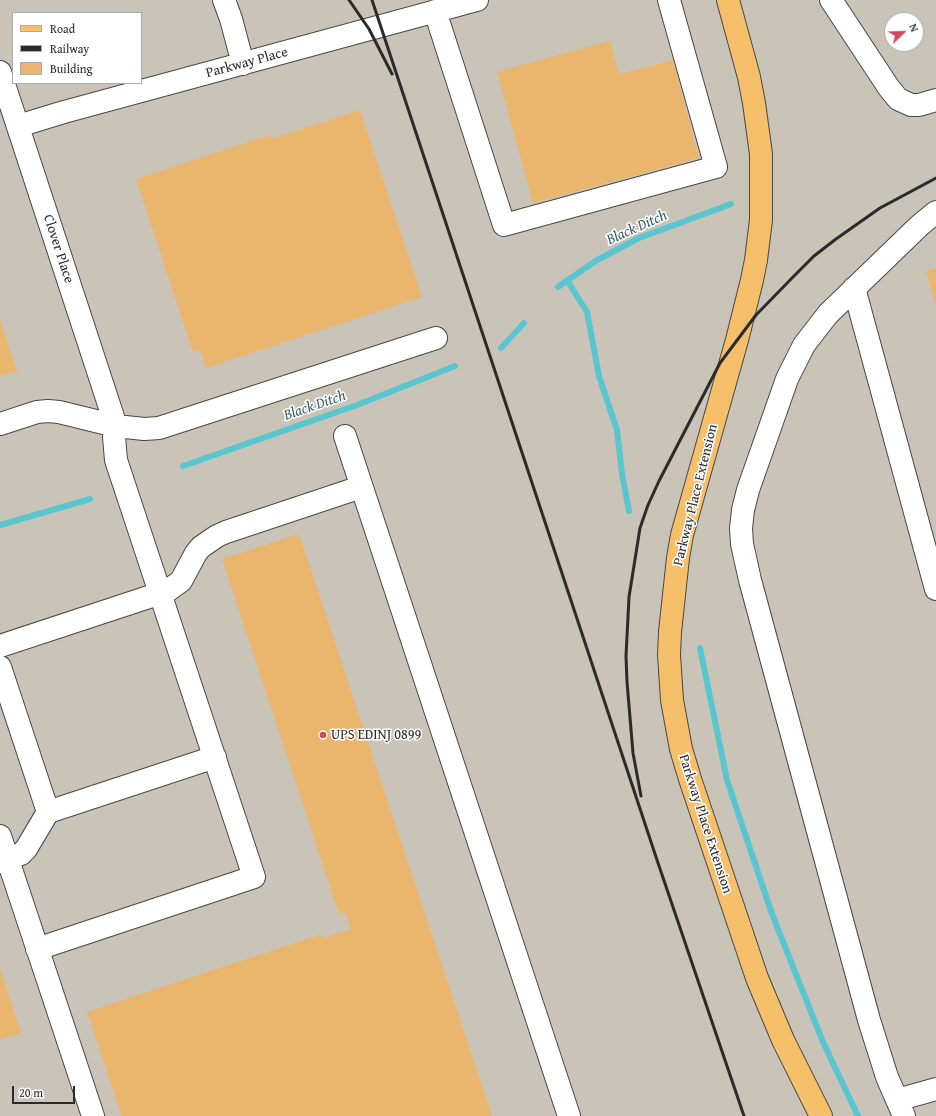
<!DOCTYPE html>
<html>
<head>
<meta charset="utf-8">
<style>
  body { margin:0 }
  #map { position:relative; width:936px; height:1116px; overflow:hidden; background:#f8e8d4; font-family:"Gentium Book Plus",serif }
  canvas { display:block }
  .legend { position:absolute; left:12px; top:12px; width:130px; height:72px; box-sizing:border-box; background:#fff; border:1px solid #aaa; margin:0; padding:5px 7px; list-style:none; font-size:12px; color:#2b2b2b }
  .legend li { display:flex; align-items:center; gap:8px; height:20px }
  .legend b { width:20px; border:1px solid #aaa }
  .north { position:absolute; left:884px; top:12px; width:40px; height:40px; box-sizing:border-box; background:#fff; border:1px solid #aaa; border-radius:50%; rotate:67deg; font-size:11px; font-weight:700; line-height:16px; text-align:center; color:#2b2b2b }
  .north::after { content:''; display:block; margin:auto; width:14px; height:18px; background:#d1495b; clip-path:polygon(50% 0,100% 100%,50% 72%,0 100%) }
  .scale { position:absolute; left:12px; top:1086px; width:63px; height:18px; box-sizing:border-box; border:2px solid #2b2b2b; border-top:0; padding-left:5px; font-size:12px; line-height:14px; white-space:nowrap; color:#2b2b2b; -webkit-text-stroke:3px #fff; paint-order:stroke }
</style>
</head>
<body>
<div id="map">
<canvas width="936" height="1116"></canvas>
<ul class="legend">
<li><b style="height:5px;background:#f6c06b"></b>Road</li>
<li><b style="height:5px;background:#2b2b2b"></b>Railway</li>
<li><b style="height:11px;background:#eab56d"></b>Building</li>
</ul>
<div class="north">N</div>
<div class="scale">20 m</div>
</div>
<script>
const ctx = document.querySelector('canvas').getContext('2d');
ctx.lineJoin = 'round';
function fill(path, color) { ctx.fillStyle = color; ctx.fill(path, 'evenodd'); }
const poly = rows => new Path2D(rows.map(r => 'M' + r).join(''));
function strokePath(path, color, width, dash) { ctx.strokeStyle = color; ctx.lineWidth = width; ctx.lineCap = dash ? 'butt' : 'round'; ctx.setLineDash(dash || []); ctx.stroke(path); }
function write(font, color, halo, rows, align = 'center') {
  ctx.font = font + ' "Gentium Book Plus",serif'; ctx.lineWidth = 3; ctx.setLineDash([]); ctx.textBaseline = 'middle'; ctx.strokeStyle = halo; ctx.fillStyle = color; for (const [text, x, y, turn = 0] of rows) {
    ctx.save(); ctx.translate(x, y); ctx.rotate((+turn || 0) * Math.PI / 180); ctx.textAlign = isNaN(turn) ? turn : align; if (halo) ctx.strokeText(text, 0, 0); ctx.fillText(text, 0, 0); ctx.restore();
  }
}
fill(poly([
  [0,0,936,0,936,1116,0,1116],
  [13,13,141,13,141,83,13,83],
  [892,20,916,20,916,44,892,44]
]), '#cac3b8');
strokePath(poly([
  [567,280,587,312,599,376,617,430,622,474,629,511],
  [558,287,597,260,639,238,731,204],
  [501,348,524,323],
  [183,466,357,405,455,366],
  [0,525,90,499],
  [700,648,727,780,772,914,823,1042,858,1116]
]), '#58c5cf', 6);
fill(poly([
  [610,41,619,74,673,60,699,158,533,203,497,72],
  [360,110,422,297,206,368,200,350,193,352,136,179,270,135,271,139],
  [936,268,936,306,926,271],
  [0,320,17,371,0,376],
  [299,534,492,1116,122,1116,87,1012,322,934,323,938,351,929,345,912,339,914,222,559],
  [0,969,21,1033,1,1039,0,1035]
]), '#eab56d');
const minor = poly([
  [224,0,231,19,243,64],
  [831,0,889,88,898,99,911,105,919,105,936,100],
  [435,11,504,225,716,167,669,0],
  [0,72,116,426,114,437,116,460,254,877,37,949],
  [18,126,64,112,477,0],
  [854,288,936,589],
  [0,424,37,412,48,411,59,412,116,426,144,429,159,428,436,338],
  [345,436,569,1116],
  [0,646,167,591,181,581,196,553,201,547,217,536,226,532,361,487],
  [0,667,48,812],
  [0,836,93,1116],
  [0,862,21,854,26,849,48,812,215,757],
  [897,1100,936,1089],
  [904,1116,887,1077,869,1020,750,580,742,544,741,528,743,510,748,490,787,379,804,345,828,314,919,226,936,212]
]);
const major = poly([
  [728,0,749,77,754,103,761,154,761,220,756,260,752,280,737,340,682,535,678,558,670,632,669,655,672,700,681,749,690,779,757,978,783,1040,821,1116]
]);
strokePath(minor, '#4a4744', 24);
strokePath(major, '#4a4744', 24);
strokePath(minor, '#fff', 22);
strokePath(major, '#f6c06b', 22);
strokePath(poly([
  [349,0,369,29,392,74],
  [372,0,657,860,744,1116],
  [641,796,633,753,627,682,626,656,629,597,640,528,648,505,659,481,720,363,756,315,794,276,814,256,836,239,880,208,936,178]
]), '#2b2b2b', 3);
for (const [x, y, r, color] of [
  [323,735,4,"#d1495b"]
]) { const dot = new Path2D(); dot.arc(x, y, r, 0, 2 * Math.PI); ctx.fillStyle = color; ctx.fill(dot); strokePath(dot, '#fff', 1.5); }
write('14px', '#2b2b2b', '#fff', [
  ["Parkway Place",247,63,-15],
  ["Clover Place",58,249,72],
  ["Parkway Place Extension",696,495,-76],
  ["Parkway Place Extension",705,824,72]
]);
write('14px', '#2b2b2b', '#fff', [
  ["UPS EDINJ 0899",331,735]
], 'left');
write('italic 15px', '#3b6164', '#fff', [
  ["Black Ditch",637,228,-24],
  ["Black Ditch",315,406,-19]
]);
</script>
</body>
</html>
